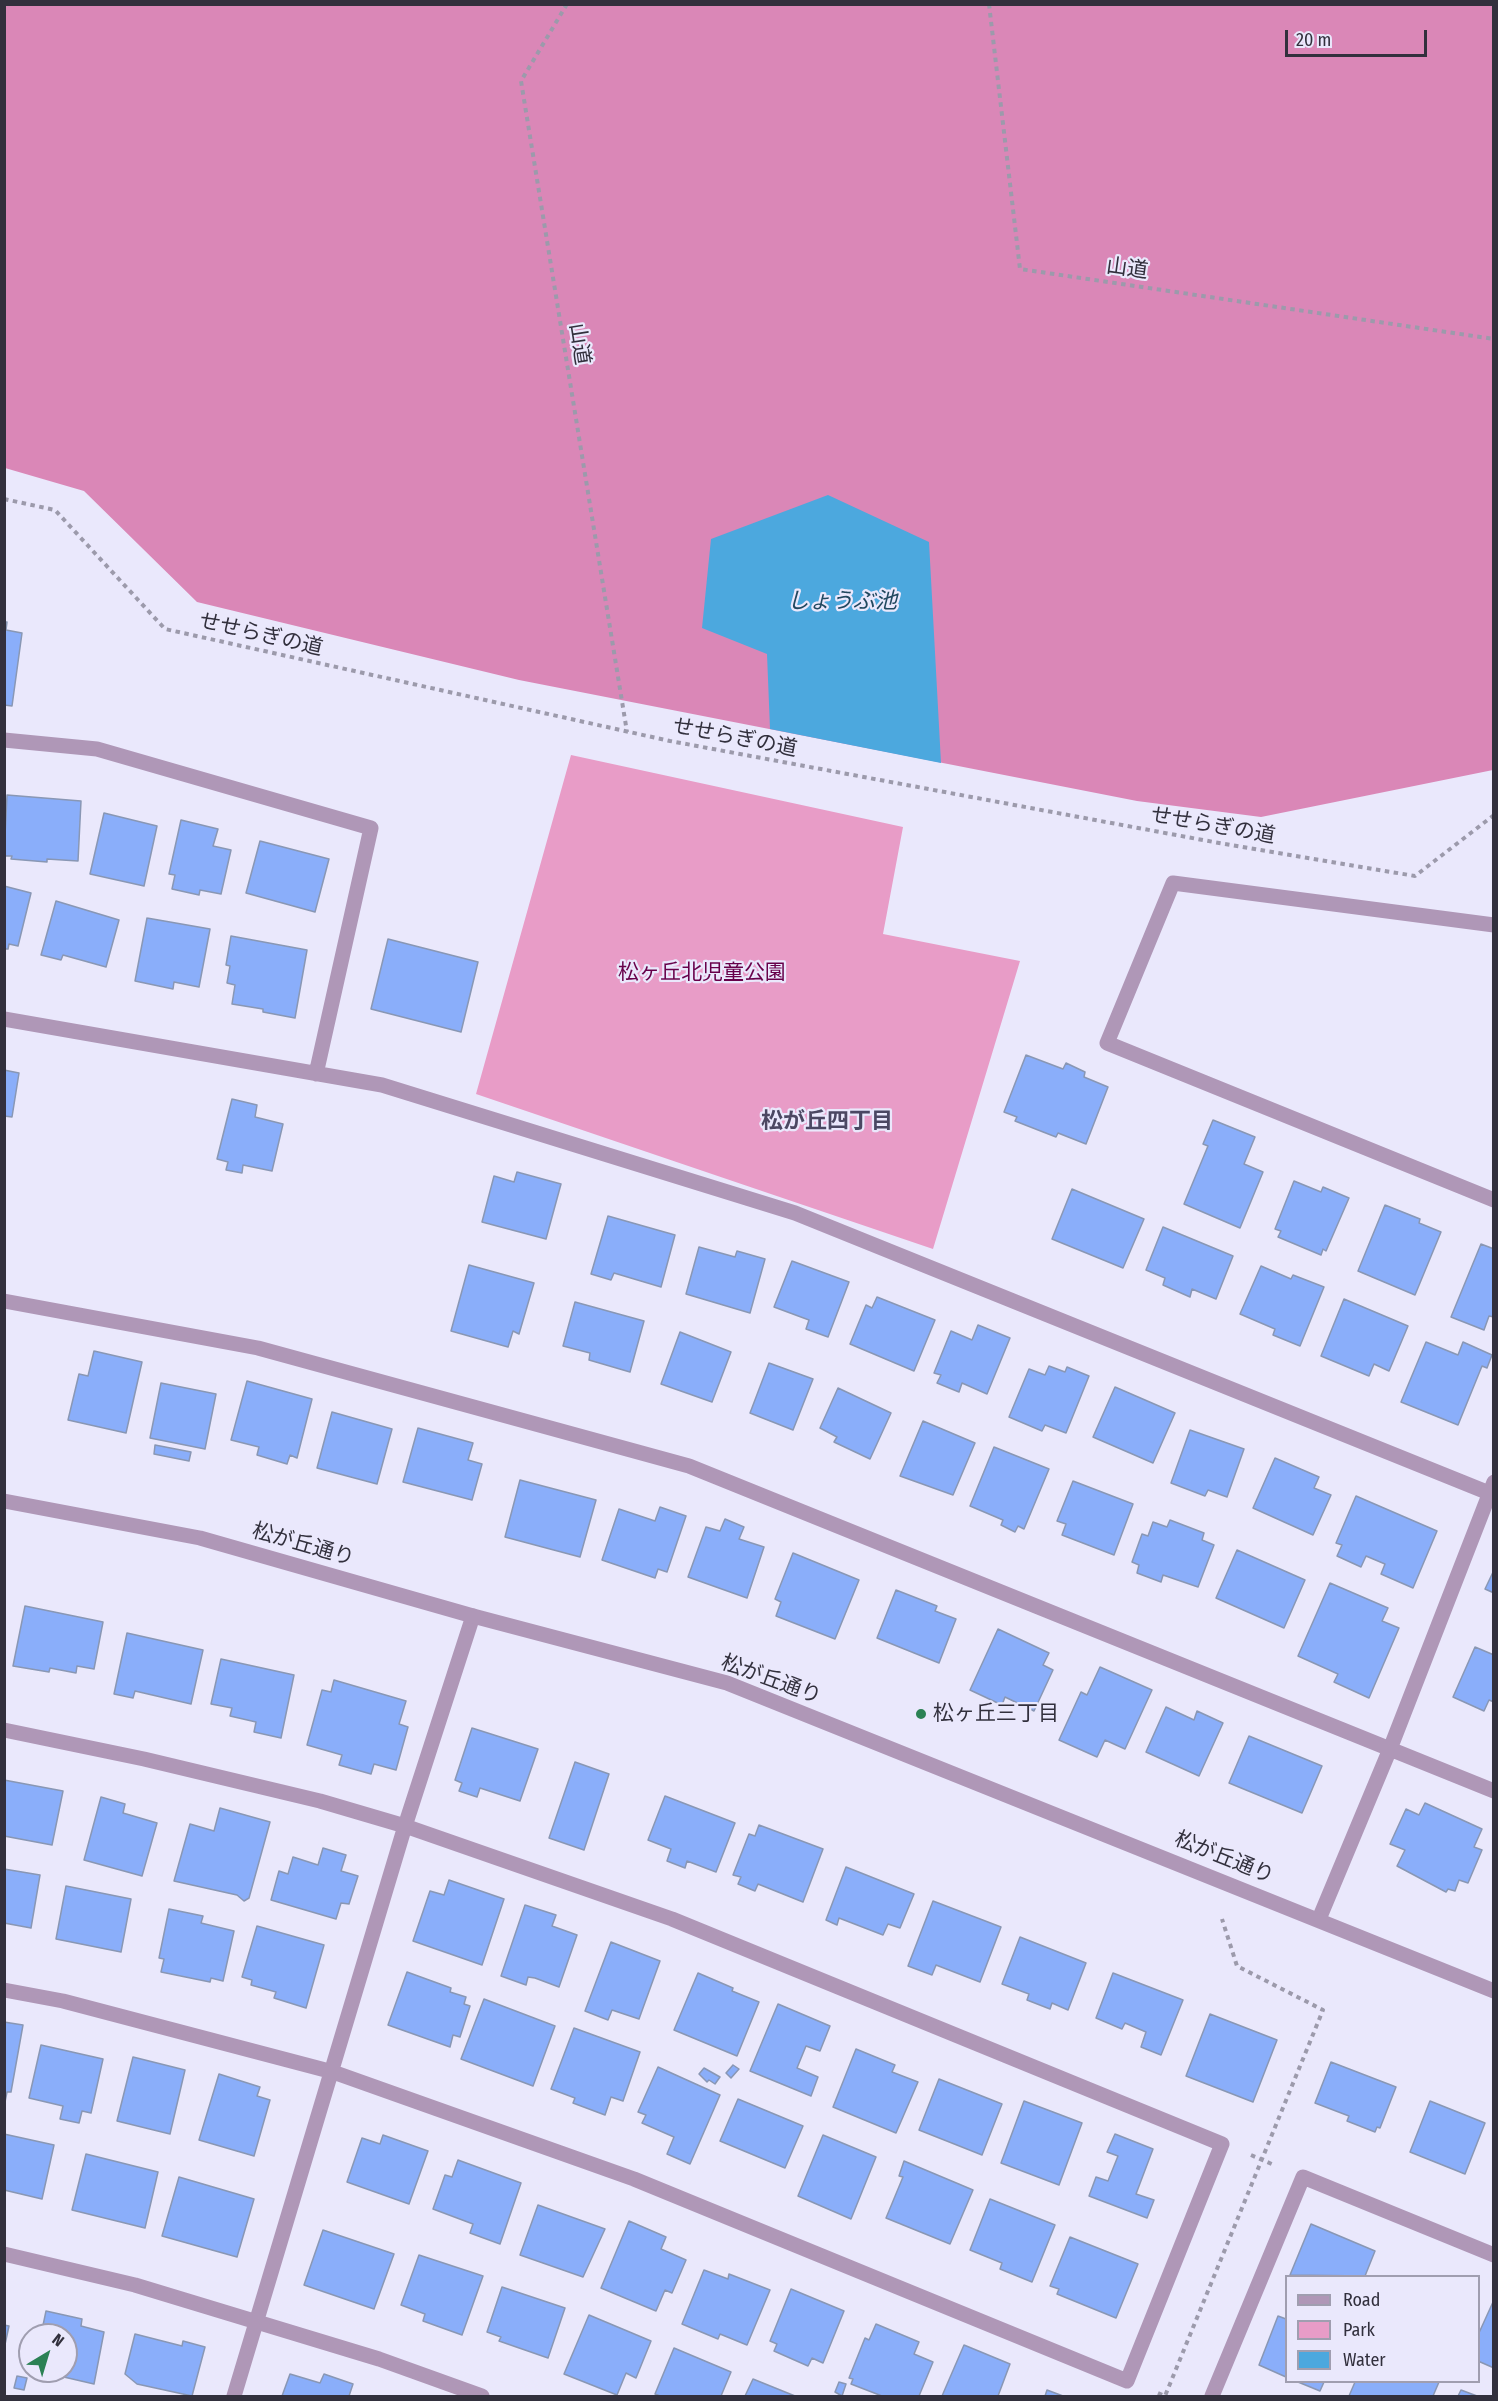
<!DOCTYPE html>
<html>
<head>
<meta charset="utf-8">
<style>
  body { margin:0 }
  #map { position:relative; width:1498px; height:2401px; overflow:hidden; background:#eae8fc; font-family:"Fira Sans Condensed",sans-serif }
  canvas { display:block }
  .frame { position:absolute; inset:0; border:6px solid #32303d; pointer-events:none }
  .legend { position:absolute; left:1285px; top:2275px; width:195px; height:108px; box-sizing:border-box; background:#eae8fc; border:2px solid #a09eb0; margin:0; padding:8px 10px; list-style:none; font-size:18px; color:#32303d }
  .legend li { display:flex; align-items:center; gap:12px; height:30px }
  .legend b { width:30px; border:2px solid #a09eb0 }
  .north { position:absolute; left:18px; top:2323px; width:60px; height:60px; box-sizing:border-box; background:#eae8fc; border:2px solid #a09eb0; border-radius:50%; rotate:38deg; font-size:16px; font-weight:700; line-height:24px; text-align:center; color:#32303d }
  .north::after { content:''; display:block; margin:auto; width:21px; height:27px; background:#2b8154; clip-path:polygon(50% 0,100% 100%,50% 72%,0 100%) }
  .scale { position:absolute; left:1285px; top:30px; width:142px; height:27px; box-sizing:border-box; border:3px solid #32303d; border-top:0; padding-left:8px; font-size:18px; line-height:21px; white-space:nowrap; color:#32303d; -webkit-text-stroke:4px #eae8fc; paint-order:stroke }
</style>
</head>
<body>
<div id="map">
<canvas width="1498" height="2401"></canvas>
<div class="frame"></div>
<ul class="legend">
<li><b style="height:8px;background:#af97b7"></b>Road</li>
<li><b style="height:16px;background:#e89cc7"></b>Park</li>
<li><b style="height:16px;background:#4ca8de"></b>Water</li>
</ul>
<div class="north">N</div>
<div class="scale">20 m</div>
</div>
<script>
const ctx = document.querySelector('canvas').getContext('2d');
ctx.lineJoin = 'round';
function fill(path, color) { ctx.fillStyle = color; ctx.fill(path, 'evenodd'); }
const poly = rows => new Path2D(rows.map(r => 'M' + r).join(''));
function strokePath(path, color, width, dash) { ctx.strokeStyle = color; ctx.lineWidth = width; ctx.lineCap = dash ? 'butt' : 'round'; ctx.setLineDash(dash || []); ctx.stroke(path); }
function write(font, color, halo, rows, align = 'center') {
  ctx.font = font + ' "Fira Sans Condensed","Noto Sans JP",sans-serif'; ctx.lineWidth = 4.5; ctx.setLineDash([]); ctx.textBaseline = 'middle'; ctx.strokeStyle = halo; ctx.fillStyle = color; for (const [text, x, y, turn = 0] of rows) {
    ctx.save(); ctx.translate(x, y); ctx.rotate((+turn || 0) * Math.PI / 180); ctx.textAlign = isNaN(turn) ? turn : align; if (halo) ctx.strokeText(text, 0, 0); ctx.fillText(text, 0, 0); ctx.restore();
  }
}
fill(poly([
  [571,755,903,827,883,934,1020,961,933,1249,476,1094]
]), '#e89cc7');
fill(poly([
  [4,5,1493,5,1493,770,1261,817,1137,801,519,680,197,602,84,491,5,468]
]), '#da87b7');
fill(poly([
  [828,495,929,542,941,763,770,729,767,654,702,628,711,539]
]), '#4ca8de');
const building = poly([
  [4,622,7,622,6,630,22,633,12,706,4,705,4,622],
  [7,795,81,801,78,861,47,859,47,862,11,859,12,856,4,856,7,795],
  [104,813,157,826,144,886,90,874,104,813],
  [181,820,218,829,213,846,231,850,221,894,200,890,199,895,172,889,175,875,169,874,181,820],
  [260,841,329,859,315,912,246,893,260,841],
  [4,886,31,893,18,946,9,944,8,949,4,949,4,886],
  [56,901,119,920,106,967,63,955,61,960,41,955,56,901],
  [147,918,210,929,199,987,174,982,173,989,135,981,147,918],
  [231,936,307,950,295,1018,263,1012,263,1009,232,1004,235,985,227,983,230,966,226,965,231,936],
  [388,939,478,962,461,1032,371,1009,388,939],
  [1026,1055,1063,1069,1066,1063,1085,1072,1084,1077,1108,1087,1086,1144,1058,1133,1056,1137,1015,1121,1017,1117,1004,1112,1026,1055],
  [4,1070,19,1073,12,1117,4,1116,4,1070],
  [232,1099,257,1105,255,1117,283,1124,272,1171,243,1165,242,1173,226,1170,228,1162,217,1159,232,1099],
  [1213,1120,1255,1137,1244,1164,1263,1172,1240,1228,1184,1204,1208,1146,1203,1144,1213,1120],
  [517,1172,561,1184,546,1239,482,1222,494,1176,514,1182,517,1172],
  [1294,1181,1321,1192,1323,1187,1349,1198,1326,1251,1323,1249,1321,1255,1278,1237,1281,1231,1275,1229,1294,1181],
  [1072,1189,1144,1219,1123,1268,1052,1239,1072,1189],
  [1385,1205,1420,1219,1419,1223,1441,1232,1415,1295,1358,1271,1385,1205],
  [608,1216,675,1235,661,1287,614,1273,611,1280,591,1274,608,1216],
  [1163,1227,1233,1256,1216,1299,1192,1289,1190,1297,1163,1285,1165,1278,1146,1270,1163,1227],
  [1481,1244,1494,1249,1494,1317,1489,1316,1484,1330,1451,1317,1481,1244],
  [699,1247,735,1257,737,1251,765,1259,750,1313,686,1294,699,1247],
  [792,1261,849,1282,828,1337,806,1329,809,1320,774,1307,792,1261],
  [469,1265,534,1283,519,1334,513,1331,508,1347,451,1331,469,1265],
  [1261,1266,1291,1279,1293,1275,1324,1287,1300,1346,1273,1335,1275,1329,1240,1314,1261,1266],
  [877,1297,935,1320,914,1371,850,1344,866,1305,872,1308,877,1297],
  [1344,1299,1408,1326,1389,1371,1374,1364,1369,1376,1321,1356,1344,1299],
  [575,1302,644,1321,630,1372,589,1360,590,1353,563,1346,575,1302],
  [978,1325,1010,1338,987,1394,962,1383,959,1392,937,1383,941,1375,934,1373,951,1331,972,1340,978,1325],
  [680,1332,731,1352,712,1402,661,1384,680,1332],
  [1426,1342,1458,1355,1463,1342,1492,1355,1487,1368,1482,1366,1458,1425,1401,1402,1426,1342],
  [94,1351,142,1362,126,1433,68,1420,79,1374,88,1376,94,1351],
  [769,1363,813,1379,793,1430,750,1413,769,1363],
  [1049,1366,1065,1372,1067,1367,1089,1376,1066,1433,1045,1425,1042,1431,1009,1417,1029,1369,1045,1375,1049,1366],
  [247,1381,312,1399,297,1458,290,1455,287,1464,257,1455,259,1447,231,1440,247,1381],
  [161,1383,216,1394,205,1449,150,1438,161,1383],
  [1115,1387,1175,1413,1153,1463,1093,1437,1115,1387],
  [838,1388,891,1413,870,1459,834,1442,837,1437,820,1428,838,1388],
  [332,1412,392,1429,377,1484,317,1468,332,1412],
  [923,1421,975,1443,953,1495,900,1476,923,1421],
  [418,1428,473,1443,468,1460,482,1464,472,1500,403,1482,418,1428],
  [1190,1430,1244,1449,1227,1497,1208,1490,1205,1496,1171,1483,1190,1430],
  [155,1445,191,1452,189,1461,154,1454,155,1445],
  [994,1447,1049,1469,1024,1529,1018,1526,1015,1532,1001,1525,1003,1520,970,1506,994,1447],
  [1275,1458,1319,1477,1314,1488,1331,1495,1313,1535,1253,1508,1275,1458],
  [520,1480,596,1500,580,1557,505,1537,520,1480],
  [1073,1481,1133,1504,1114,1555,1062,1535,1066,1524,1057,1521,1073,1481],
  [1356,1496,1437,1531,1413,1588,1381,1574,1385,1564,1366,1556,1361,1567,1337,1556,1342,1545,1336,1543,1356,1496],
  [660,1507,686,1516,667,1572,658,1569,655,1578,602,1560,619,1509,655,1521,660,1507],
  [725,1519,744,1527,739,1539,764,1547,747,1598,688,1577,706,1527,720,1531,725,1519],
  [1170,1520,1204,1533,1202,1540,1214,1545,1198,1587,1163,1575,1161,1582,1137,1573,1139,1565,1132,1562,1142,1534,1148,1536,1153,1522,1167,1527,1170,1520],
  [1237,1550,1305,1580,1284,1628,1216,1598,1237,1550],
  [793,1553,859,1580,835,1639,776,1616,781,1602,775,1599,793,1553],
  [1494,1570,1494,1593,1485,1589,1494,1570],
  [1330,1583,1388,1608,1382,1621,1399,1628,1369,1698,1334,1682,1338,1674,1298,1656,1330,1583],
  [896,1590,937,1606,935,1611,956,1619,939,1663,877,1638,896,1590],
  [25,1606,103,1622,94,1669,77,1666,76,1673,50,1668,49,1672,13,1666,25,1606],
  [998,1629,1049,1653,1043,1665,1053,1670,1034,1711,1005,1697,1002,1705,970,1690,998,1629],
  [127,1633,203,1650,191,1704,135,1691,133,1698,114,1694,127,1633],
  [1475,1647,1494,1655,1494,1702,1489,1700,1484,1711,1453,1697,1475,1647],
  [221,1659,294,1675,281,1738,254,1732,256,1722,230,1716,232,1708,211,1704,221,1659],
  [1100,1667,1152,1690,1125,1749,1105,1740,1097,1757,1059,1740,1081,1692,1087,1695,1100,1667],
  [334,1680,406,1701,399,1724,408,1727,396,1770,374,1764,371,1774,339,1765,342,1755,307,1745,322,1690,331,1692,334,1680],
  [1166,1707,1194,1720,1197,1711,1223,1723,1199,1776,1146,1752,1166,1707],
  [472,1728,538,1749,520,1801,480,1788,477,1797,459,1791,462,1783,455,1780,472,1728],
  [1249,1736,1322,1766,1302,1813,1229,1783,1249,1736],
  [575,1762,609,1774,584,1850,549,1838,575,1762],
  [4,1780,63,1791,52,1845,4,1836,4,1780],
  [665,1796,735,1823,716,1872,687,1861,685,1868,667,1861,671,1849,648,1840,665,1796],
  [101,1797,125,1804,123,1813,157,1823,142,1876,84,1860,101,1797],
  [1425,1803,1482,1829,1474,1847,1482,1850,1468,1883,1459,1880,1455,1891,1448,1889,1446,1892,1397,1866,1405,1850,1390,1844,1406,1809,1419,1815,1425,1803],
  [220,1808,270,1822,249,1898,244,1901,237,1895,174,1881,190,1824,214,1831,220,1808],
  [759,1825,823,1849,803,1902,758,1884,755,1891,738,1884,741,1877,733,1875,749,1834,755,1836,759,1825],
  [323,1848,346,1855,341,1871,358,1876,349,1904,341,1903,336,1919,271,1900,279,1871,288,1874,293,1857,318,1865,323,1848],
  [846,1867,914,1894,900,1928,888,1924,883,1935,839,1918,837,1925,826,1920,846,1867],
  [4,1869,40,1875,31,1928,4,1923,4,1869],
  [449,1880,504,1899,482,1965,413,1941,430,1891,444,1895,449,1880],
  [66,1886,131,1899,121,1952,56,1939,66,1886],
  [933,1901,1001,1927,980,1982,936,1965,932,1975,908,1966,933,1901],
  [525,1905,556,1915,552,1926,577,1935,559,1987,535,1978,528,1977,526,1985,501,1976,525,1905],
  [169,1909,203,1916,201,1923,234,1931,223,1981,211,1978,210,1982,161,1972,164,1959,159,1958,169,1909],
  [257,1926,324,1945,306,2008,274,1998,276,1992,251,1985,252,1980,242,1977,257,1926],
  [1020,1937,1086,1963,1068,2010,1052,2003,1050,2009,1027,2000,1029,1994,1002,1984,1020,1937],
  [611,1942,660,1961,639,2019,612,2010,608,2020,585,2011,611,1942],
  [407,1972,451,1988,450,1992,466,1997,464,2004,470,2006,460,2037,453,2035,450,2047,388,2025,407,1972],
  [698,1973,733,1988,732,1991,759,2002,737,2056,674,2030,698,1973],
  [1113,1973,1183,2000,1161,2055,1141,2047,1146,2032,1125,2023,1122,2029,1096,2018,1113,1973],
  [484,1999,555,2026,533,2086,461,2059,484,1999],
  [778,2004,830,2026,820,2051,806,2046,797,2068,818,2077,811,2096,750,2071,778,2004],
  [1210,2014,1277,2040,1253,2102,1186,2076,1210,2014],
  [4,2022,23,2025,11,2092,7,2092,4,2107,4,2022],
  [574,2028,640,2052,623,2101,611,2097,605,2115,573,2103,575,2098,551,2089,574,2028],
  [41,2045,103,2059,91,2113,82,2111,79,2123,60,2119,63,2106,29,2098,41,2045],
  [856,2049,895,2065,892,2072,918,2082,896,2133,833,2107,856,2049],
  [133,2057,185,2070,170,2134,117,2121,133,2057],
  [1331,2062,1396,2087,1380,2128,1377,2127,1375,2132,1347,2121,1349,2116,1315,2103,1331,2062],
  [733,2065,739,2069,731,2078,726,2073,733,2065],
  [658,2067,720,2095,690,2164,667,2154,674,2137,642,2123,646,2115,638,2112,658,2067],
  [704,2068,720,2077,715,2084,709,2080,707,2082,699,2074,704,2068],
  [219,2074,260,2087,257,2096,270,2100,254,2156,199,2140,219,2074],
  [939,2079,1002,2104,982,2155,919,2130,939,2079],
  [738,2099,803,2126,785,2168,720,2141,738,2099],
  [1024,2101,1082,2123,1059,2185,1001,2163,1024,2101],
  [1430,2101,1485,2123,1465,2174,1410,2152,1430,2101],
  [4,2134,54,2145,42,2199,4,2190,4,2134],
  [1115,2134,1153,2149,1136,2194,1154,2200,1147,2218,1089,2196,1096,2177,1108,2181,1118,2156,1107,2152,1115,2134],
  [383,2135,428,2151,409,2204,347,2182,362,2138,380,2144,383,2135],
  [823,2135,876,2157,851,2219,798,2196,823,2135],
  [86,2154,158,2172,145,2228,72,2210,86,2154],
  [458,2160,521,2183,500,2244,470,2233,473,2224,433,2209,445,2175,452,2177,458,2160],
  [904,2161,973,2190,950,2244,886,2218,903,2177,899,2176,904,2161],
  [179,2177,254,2199,237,2257,162,2236,179,2177],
  [990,2199,1055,2225,1032,2282,1000,2269,1002,2263,970,2250,990,2199],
  [538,2205,605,2229,583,2277,520,2255,538,2205],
  [629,2221,666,2237,661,2249,686,2260,672,2293,665,2290,656,2311,601,2288,629,2221],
  [1311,2224,1375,2251,1365,2276,1290,2275,1311,2224],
  [323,2230,394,2254,374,2309,304,2285,323,2230],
  [1070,2237,1138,2264,1116,2318,1057,2294,1059,2289,1050,2286,1070,2237],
  [419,2255,483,2276,462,2335,423,2321,425,2314,401,2305,419,2255],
  [704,2270,728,2279,729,2274,770,2290,747,2345,720,2334,718,2339,682,2324,704,2270],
  [502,2287,565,2308,548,2358,499,2341,501,2337,487,2332,502,2287],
  [791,2289,844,2311,823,2363,812,2358,808,2366,774,2351,777,2344,770,2341,791,2289],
  [1493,2302,1494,2302,1494,2368,1478,2361,1478,2335,1493,2302],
  [46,2311,82,2319,81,2326,104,2332,94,2384,38,2371,66,2371,66,2335,41,2335,46,2311],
  [589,2315,651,2341,636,2378,626,2373,617,2395,564,2374,589,2315],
  [1278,2316,1286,2319,1286,2377,1259,2365,1278,2316],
  [876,2324,919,2342,914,2354,933,2362,919,2396,882,2396,851,2384,853,2379,849,2378,865,2338,869,2340,876,2324],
  [4,2325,9,2326,4,2349,4,2325],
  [135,2334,182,2346,183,2341,205,2347,192,2396,137,2384,125,2374,135,2334],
  [964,2345,1010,2364,998,2396,1000,2396,942,2396,964,2345],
  [674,2348,731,2372,721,2396,660,2396,655,2394,674,2348],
  [290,2374,320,2383,324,2374,353,2384,349,2396,282,2396,290,2374],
  [17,2376,27,2378,24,2390,14,2388,17,2376],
  [753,2379,795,2396,745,2396,753,2379],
  [839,2382,846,2384,842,2396,835,2392,839,2382],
  [1298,2382,1324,2382,1320,2391,1298,2382],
  [1355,2382,1439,2382,1433,2396,1349,2396,1355,2382],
  [1047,2390,1063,2396,1045,2396,1047,2390],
  [1461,2390,1477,2396,1458,2396,1461,2390]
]);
fill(building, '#8aaefa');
strokePath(building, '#8997b4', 1.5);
strokePath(poly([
  [567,4,521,81,627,732],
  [989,4,1020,269,1494,339],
  [4,499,55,510,165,629,670,741,1219,843,1415,876,1494,815],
  [1251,2155,1274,2165],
  [1158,2393,1165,2396,1323,2010,1237,1966,1222,1919]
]), '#9c9aab', 4, [4.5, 4.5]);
strokePath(poly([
  [4,740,97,749,371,828,316,1074],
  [1494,925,1173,883,1107,1043,1494,1200],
  [4,1019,382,1085,795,1213,1494,1495],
  [4,1301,258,1348,689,1466,1494,1791],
  [4,1730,144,1759,320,1801,405,1826,672,1919,1222,2144,1127,2381,634,2179,333,2072,63,2001,4,1990],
  [1319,1919,1390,1749,1494,1482],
  [4,2254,135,2285,379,2359,482,2396],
  [234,2396,405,1826,473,1616],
  [1212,2396,1303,2177,1494,2255]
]), '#af97b7', 15);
strokePath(poly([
  [4,1501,200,1538,473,1616,727,1683,1494,1991]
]), '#af97b7', 15);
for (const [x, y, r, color] of [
  [921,1714,6,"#2b8154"]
]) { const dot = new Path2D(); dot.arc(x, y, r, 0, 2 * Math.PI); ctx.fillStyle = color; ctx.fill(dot); strokePath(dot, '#eae8fc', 2); }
write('21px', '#32303d', '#eae8fc', [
  ["山道",1127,269,8],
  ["山道",579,344,81],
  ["せせらぎの道",261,635,13],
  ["せせらぎの道",735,738,11],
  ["せせらぎの道",1213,826,10],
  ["松が丘通り",303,1545,16],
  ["松が丘通り",771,1680,20],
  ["松が丘通り",1224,1858,22]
]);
write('21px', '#67004a', '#eae8fc', [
  ["松ヶ丘北児童公園",702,973]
]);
write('21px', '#32303d', '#eae8fc', [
  ["松ヶ丘三丁目",933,1714]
], 'left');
write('italic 22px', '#21485f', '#eae8fc', [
  ["しょうぶ池",842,602]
]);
write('bold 22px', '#4b4762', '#eae8fc', [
  ["松が丘四丁目",827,1122]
]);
</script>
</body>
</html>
